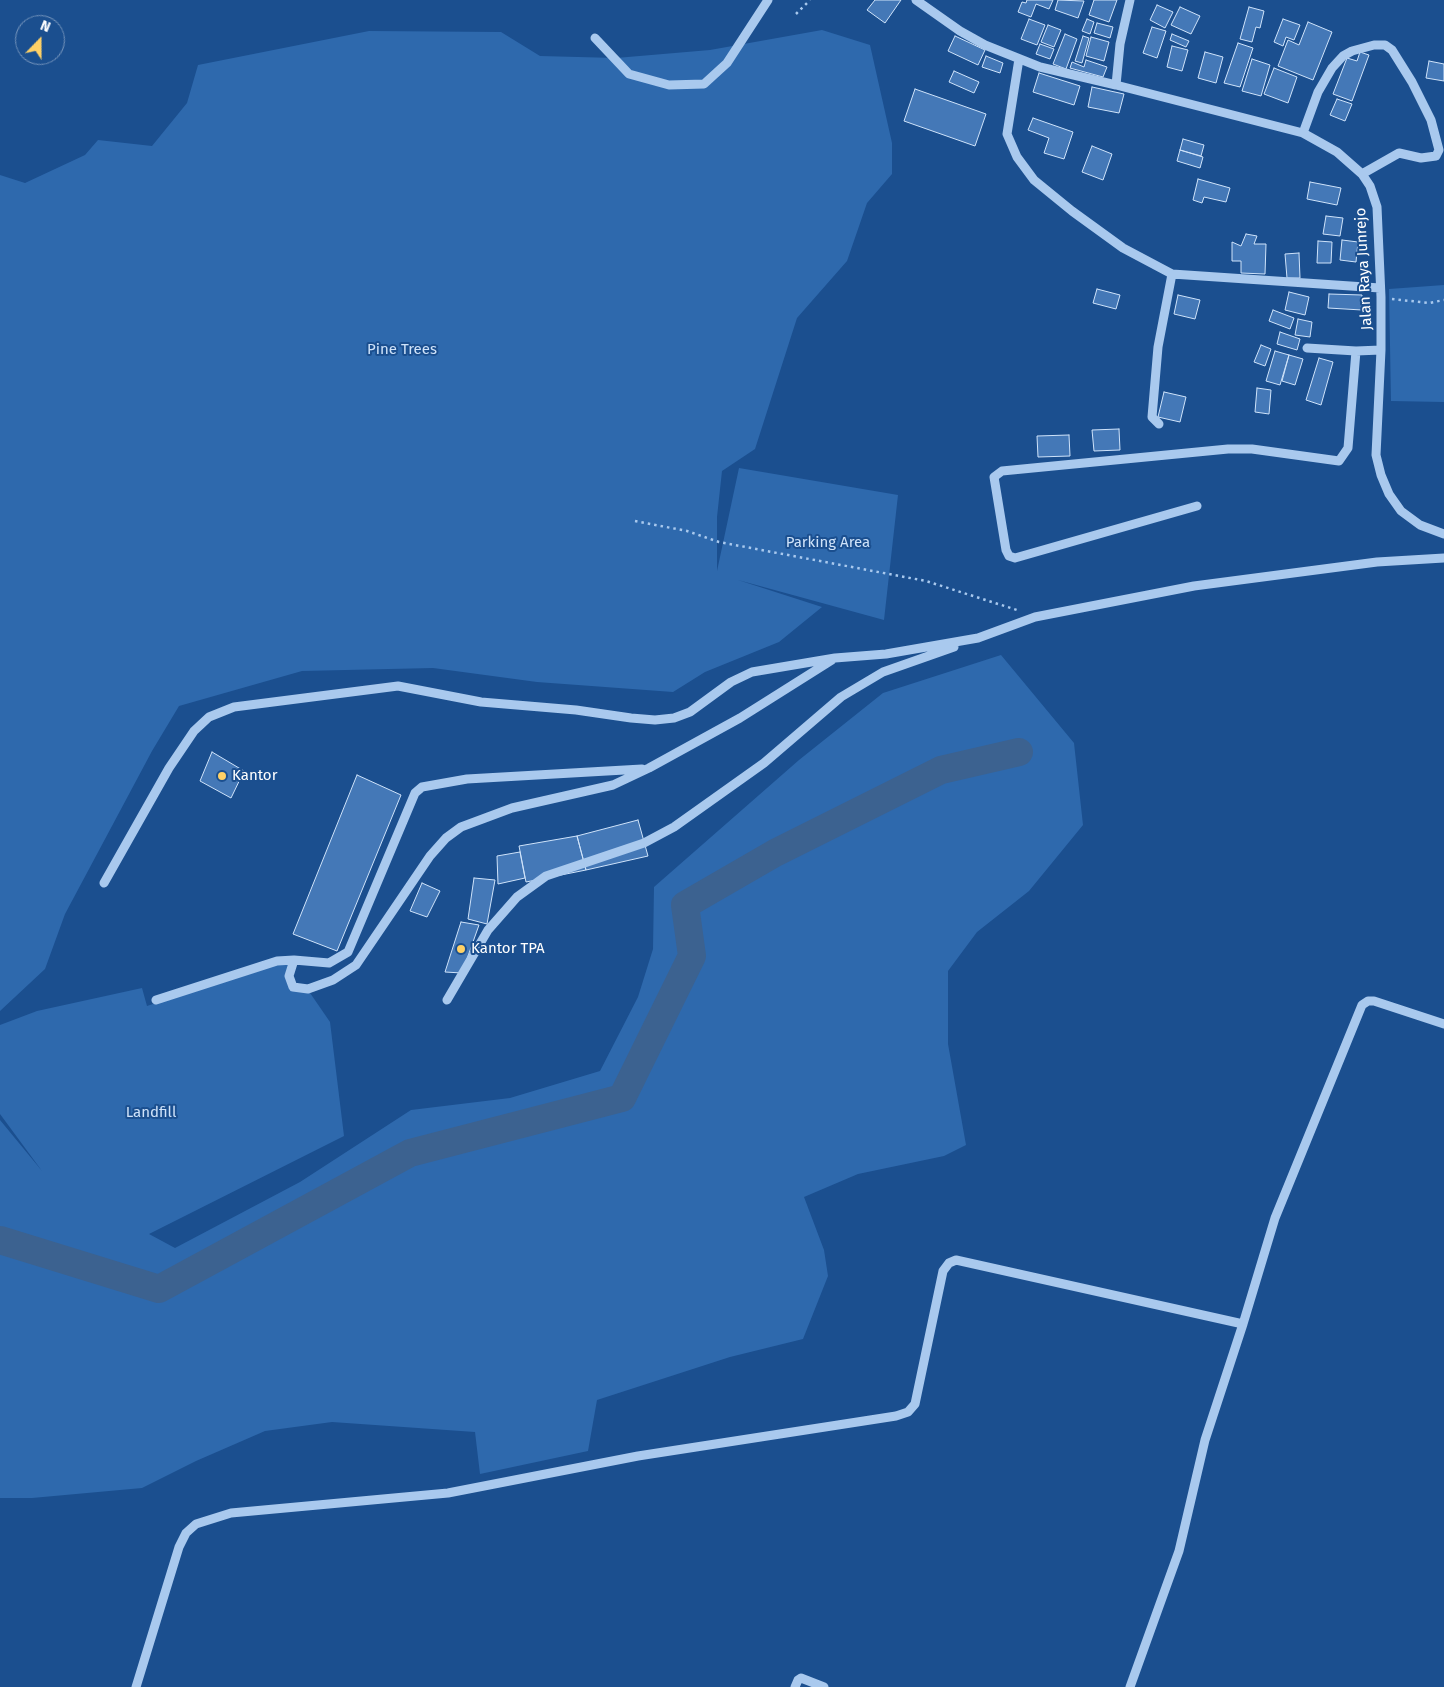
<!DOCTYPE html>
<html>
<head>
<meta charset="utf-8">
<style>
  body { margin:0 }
  #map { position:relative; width:1444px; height:1687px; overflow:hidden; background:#1b4f8f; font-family:"Fira Sans",sans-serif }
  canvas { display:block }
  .north { position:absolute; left:15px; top:15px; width:50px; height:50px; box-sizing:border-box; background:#1b4f8f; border:1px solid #7695bc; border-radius:50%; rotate:22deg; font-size:14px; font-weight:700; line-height:20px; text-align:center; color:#fff }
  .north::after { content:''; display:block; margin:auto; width:18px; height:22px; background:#ffd166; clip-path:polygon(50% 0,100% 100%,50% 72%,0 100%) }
</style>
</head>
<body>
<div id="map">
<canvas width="1444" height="1687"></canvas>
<div class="north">N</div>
</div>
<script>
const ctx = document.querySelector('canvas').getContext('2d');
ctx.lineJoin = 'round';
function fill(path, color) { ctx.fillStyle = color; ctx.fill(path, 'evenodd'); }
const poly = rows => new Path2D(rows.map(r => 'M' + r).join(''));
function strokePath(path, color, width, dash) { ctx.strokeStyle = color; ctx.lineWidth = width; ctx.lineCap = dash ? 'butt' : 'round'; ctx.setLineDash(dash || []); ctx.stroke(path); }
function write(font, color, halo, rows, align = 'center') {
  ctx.font = font + ' "Fira Sans",sans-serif'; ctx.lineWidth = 4; ctx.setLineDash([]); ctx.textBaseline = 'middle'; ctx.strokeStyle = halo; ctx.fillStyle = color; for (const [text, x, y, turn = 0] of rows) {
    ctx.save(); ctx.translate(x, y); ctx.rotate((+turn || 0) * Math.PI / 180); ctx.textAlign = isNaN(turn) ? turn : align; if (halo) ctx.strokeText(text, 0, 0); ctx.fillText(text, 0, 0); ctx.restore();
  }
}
fill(poly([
  [822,30,870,45,892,143,892,174,867,203,847,261,797,318,755,449,722,471,717,517,717,571,739,468,898,495,884,620,738,580,822,607,779,642,705,672,673,692,537,682,433,668,302,671,179,706,152,751,65,914,45,969,0,1011,0,175,25,183,85,155,98,140,152,146,187,103,198,65,369,31,501,32,540,56,616,58,710,50],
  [1444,285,1444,402,1391,401,1389,289],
  [1001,655,1074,743,1083,825,1029,891,977,932,948,971,948,1044,966,1145,944,1156,858,1174,804,1197,824,1250,828,1276,803,1339,730,1357,597,1400,588,1451,480,1474,475,1432,332,1422,265,1431,196,1461,142,1488,32,1498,0,1498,0,1120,42,1171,0,1114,0,1025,37,1011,142,988,147,1006,277,962,293,961,292,988,308,990,330,1022,344,1136,149,1234,175,1248,300,1182,411,1110,510,1098,600,1071,638,997,653,949,654,887,799,760,883,693]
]), '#2e69ad');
strokePath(poly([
  [0,1240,159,1289,410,1153,622,1098,692,956,685,905,775,853,941,770,1019,752]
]), '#3c6290', 28);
const building = poly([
  [875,0,901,0,885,23,867,10,875,0],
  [1027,0,1053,0,1049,9,1036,4,1031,17,1018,12,1022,2,1026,3,1027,0],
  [1058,0,1084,1,1078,18,1055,10,1058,0],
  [1094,0,1117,0,1109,22,1089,15,1094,0],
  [1157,5,1173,12,1165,28,1150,20,1157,5],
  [1180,7,1200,16,1191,34,1171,25,1180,7],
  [1249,7,1264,11,1260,28,1256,27,1252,42,1240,39,1249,7],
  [1029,19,1045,25,1037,45,1021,39,1029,19],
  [1087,19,1094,22,1090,34,1082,31,1087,19],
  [1283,19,1300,25,1294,40,1286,37,1283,46,1274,42,1283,19],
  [1308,22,1332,32,1313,80,1278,66,1288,40,1299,45,1308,22],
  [1097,23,1113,27,1110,38,1094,33,1097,23],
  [1048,25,1061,30,1054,47,1041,42,1048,25],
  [1152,27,1166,31,1157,58,1143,53,1152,27],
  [1065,34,1077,39,1066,69,1053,64,1065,34],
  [1172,34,1189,41,1186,47,1170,40,1172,34],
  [955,36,985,50,978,65,948,51,955,36],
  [1083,36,1089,38,1082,63,1075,61,1083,36],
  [1091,37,1109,42,1104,61,1086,56,1091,37],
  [1238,43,1253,48,1240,87,1224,83,1238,43],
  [1040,44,1054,49,1050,59,1036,54,1040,44],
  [1172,46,1188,50,1182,71,1167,67,1172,46],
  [1205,52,1223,57,1216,83,1198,78,1205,52],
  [1360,52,1369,55,1352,101,1333,94,1347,58,1357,61,1360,52],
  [986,56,1003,63,1000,73,982,67,986,56],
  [1252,59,1270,65,1261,96,1242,91,1252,59],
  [1086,60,1107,67,1103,77,1070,68,1072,62,1084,67,1086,60],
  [1429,61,1444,64,1444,81,1426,78,1429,61],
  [1274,68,1297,77,1288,103,1264,94,1274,68],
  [954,71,979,82,974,93,949,82,954,71],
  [1039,73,1080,86,1074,105,1033,92,1039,73],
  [1092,87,1124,94,1119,113,1088,107,1092,87],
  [915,89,986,114,975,146,904,121,915,89],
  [1337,99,1352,104,1345,121,1330,115,1337,99],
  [1033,118,1073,132,1064,159,1044,153,1049,138,1028,130,1033,118],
  [1183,139,1204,145,1201,156,1180,150,1183,139],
  [1092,146,1112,154,1103,180,1082,172,1092,146],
  [1180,150,1203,157,1200,168,1177,161,1180,150],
  [1198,179,1230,188,1226,202,1204,197,1202,203,1193,200,1198,179],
  [1310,182,1341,188,1337,205,1307,199,1310,182],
  [1326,216,1343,218,1340,236,1323,234,1326,216],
  [1246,234,1257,236,1254,244,1266,244,1265,274,1241,273,1241,261,1232,261,1232,242,1241,246,1246,234],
  [1342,240,1358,242,1356,262,1340,260,1342,240],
  [1318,241,1332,242,1331,263,1317,263,1318,241],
  [1299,253,1300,278,1287,278,1285,254,1299,253],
  [1097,289,1120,295,1116,309,1093,303,1097,289],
  [1289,292,1309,297,1305,315,1285,310,1289,292],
  [1329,294,1362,295,1362,310,1328,308,1329,294],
  [1178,295,1200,300,1195,319,1174,314,1178,295],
  [1273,310,1294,318,1290,329,1269,321,1273,310],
  [1298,319,1312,322,1310,337,1295,335,1298,319],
  [1280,332,1300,339,1297,350,1277,344,1280,332],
  [1261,345,1271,349,1265,366,1254,362,1261,345],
  [1275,351,1289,355,1280,385,1266,381,1275,351],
  [1289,355,1303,359,1295,385,1282,381,1289,355],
  [1319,358,1333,362,1321,405,1306,400,1319,358],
  [1257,388,1271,390,1269,414,1255,412,1257,388],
  [1164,392,1186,397,1180,422,1158,417,1164,392],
  [1119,429,1120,450,1094,451,1092,430,1119,429],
  [1069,435,1070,456,1038,457,1037,436,1069,435],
  [212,752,244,771,231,798,200,781,212,752],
  [357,775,401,795,337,951,293,934,357,775],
  [638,820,648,856,586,870,577,836,638,820],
  [577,836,586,870,526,882,519,846,577,836],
  [520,852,525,878,498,884,497,856,520,852],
  [474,878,495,880,487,924,468,919,474,878],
  [422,883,440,891,427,917,410,911,422,883],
  [461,922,479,925,462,973,445,972,461,922]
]);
fill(building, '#4478b7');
strokePath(building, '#cfe3fa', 1);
strokePath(poly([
  [796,14,810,0],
  [1392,299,1429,303,1444,300],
  [635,521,687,531,719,542,926,581,1017,610]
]), '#a9c9ee', 2.5, [2.5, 4]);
strokePath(poly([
  [916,0,960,31,985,45,1040,67,1116,85],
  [1130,0,1120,44,1116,85,1303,133,1337,152,1362,174,1370,186,1377,207,1381,297,1381,350,1376,455,1381,475,1389,494,1401,511,1420,525,1444,534],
  [595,38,629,74,669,85,704,84,727,63,768,0],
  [1019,59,1007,134,1017,157,1034,180,1072,211,1123,248,1172,274,1380,288],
  [1303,133,1318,92,1332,68,1343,56,1352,51,1374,45,1385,45,1392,50,1412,82,1431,120,1439,150,1436,156,1421,158,1399,153,1362,174],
  [1307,348,1356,351],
  [1159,424,1152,417,1158,347,1172,274],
  [1197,506,1015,558,1009,556,1006,550,994,477,1002,471,1228,449,1252,449,1339,461,1348,448,1356,351,1381,350],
  [104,883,169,768,194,731,209,717,234,707,398,686,481,702,576,710,631,718,655,720,674,718,690,712,731,682,752,672,835,658,886,654,978,638,1035,617,1194,586,1377,562,1444,558],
  [294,960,289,976,293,987,308,989,333,980,356,965,430,856,446,838,461,827,512,808,613,785,649,768,740,718,832,660],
  [156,1000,277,961,294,960,329,963,348,952,415,793,422,787,467,779,642,769],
  [447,1000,488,930,517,897,546,876,644,843,674,827,764,763,841,697,883,672,954,647],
  [136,1687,179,1547,186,1533,196,1524,231,1513,448,1493,638,1456,896,1416,908,1412,915,1404,943,1271,949,1263,956,1260,1243,1324,1275,1218,1362,1005,1368,1001,1374,1001,1444,1024],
  [795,1687,798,1680,801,1678,824,1687],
  [1130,1687,1179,1551,1205,1440,1243,1324]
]), '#a9c9ee', 9);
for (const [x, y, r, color] of [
  [222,776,5,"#ffd166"],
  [461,949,5,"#ffd166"]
]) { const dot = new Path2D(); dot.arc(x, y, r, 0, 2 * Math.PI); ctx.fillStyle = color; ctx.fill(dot); strokePath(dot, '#1b4f8f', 2); }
write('15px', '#fff', '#1b4f8f', [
  ["Jalan Raya Junrejo",1364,269,-93]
]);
write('15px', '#cfe3fa', '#1b4f8f', [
  ["Pine Trees",402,350],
  ["Parking Area",828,543],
  ["Landfill",151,1113]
]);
write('15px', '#fff', '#1b4f8f', [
  ["Kantor",232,776],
  ["Kantor TPA",471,949]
], 'left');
</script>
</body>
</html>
